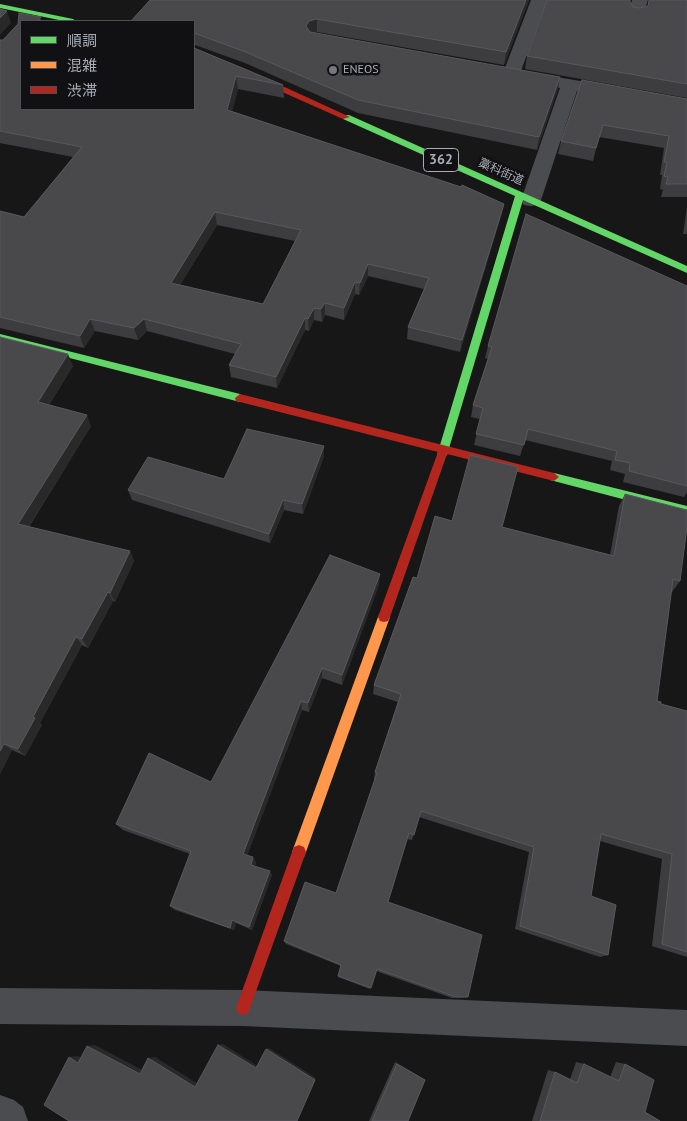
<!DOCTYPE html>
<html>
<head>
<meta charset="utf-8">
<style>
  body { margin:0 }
  #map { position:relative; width:687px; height:1121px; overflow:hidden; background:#171717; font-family:"PT Sans","Noto Sans JP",sans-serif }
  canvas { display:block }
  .legend { position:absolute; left:20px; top:20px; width:175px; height:90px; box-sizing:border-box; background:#111113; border:1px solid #4d4f55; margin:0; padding:6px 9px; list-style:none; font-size:15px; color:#a8adb8 }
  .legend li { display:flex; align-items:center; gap:10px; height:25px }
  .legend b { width:25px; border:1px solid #4d4f55 }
</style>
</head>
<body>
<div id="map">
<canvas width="687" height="1121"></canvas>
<ul class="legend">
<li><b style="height:6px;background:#63d668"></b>順調</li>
<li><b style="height:6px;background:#ff974d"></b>混雑</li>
<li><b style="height:6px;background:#b3261e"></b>渋滞</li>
</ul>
</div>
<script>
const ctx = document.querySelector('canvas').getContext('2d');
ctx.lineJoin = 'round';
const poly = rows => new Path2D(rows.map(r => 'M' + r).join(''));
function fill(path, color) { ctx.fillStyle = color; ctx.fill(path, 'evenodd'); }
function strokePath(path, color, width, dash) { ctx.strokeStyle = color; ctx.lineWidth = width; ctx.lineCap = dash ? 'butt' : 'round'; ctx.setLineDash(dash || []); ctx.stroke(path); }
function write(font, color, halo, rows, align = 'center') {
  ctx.font = font + ' "PT Sans","Noto Sans JP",sans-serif'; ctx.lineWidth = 5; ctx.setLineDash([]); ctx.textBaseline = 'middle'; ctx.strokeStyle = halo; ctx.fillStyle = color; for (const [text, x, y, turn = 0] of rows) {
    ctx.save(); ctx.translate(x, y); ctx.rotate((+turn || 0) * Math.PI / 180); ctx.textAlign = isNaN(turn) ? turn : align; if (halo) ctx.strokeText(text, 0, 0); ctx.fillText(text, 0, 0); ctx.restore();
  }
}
fill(poly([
  [531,0,547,0,521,71,687,99,687,111,577,91,541,200,538,205,531,206,524,205,521,200,560,88,524,81,516,77,506,77,503,73,531,0],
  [632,0,648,0,642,18,636,19,630,18,628,14,632,0],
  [0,988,243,990,687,1010,687,1046,243,1026,0,1024,0,988],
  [0,1095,14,1100,23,1107,28,1121,0,1121,0,1095]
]), '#4b4c50');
fill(poly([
  [0,4,73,19,76,21,64,21,0,8,0,4],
  [343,115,349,115,687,266,687,273,523,200,447,455,442,459,438,458,437,455,515,196,343,119,343,115],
  [0,334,240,394,245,398,240,402,0,340,0,334],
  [554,473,687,506,687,516,550,480,549,477,550,474,554,473]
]), '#63d668');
fill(poly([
  [384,612,388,613,390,617,306,852,304,857,299,859,294,857,292,852,378,617,380,613,384,612]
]), '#ff974d');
fill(poly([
  [194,50,241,67,350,117,343,119,235,71,194,54,194,50],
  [240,394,554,473,559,477,554,481,447,454,390,617,388,621,384,622,380,621,378,617,438,452,236,401,235,398,240,394],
  [299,845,304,847,306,852,250,1008,248,1013,243,1015,238,1013,236,1008,292,852,294,847,299,845]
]), '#b3261e');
fill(poly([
  [529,0,504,65,317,32,314,33,558,89,537,150,358,113,245,63,195,45,194,46,194,21],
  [687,0,687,98,525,69,527,56,630,2,633,7,639,8],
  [21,21,194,48,283,85,284,98,238,89,232,111,504,204,501,216,460,352,407,339,408,327,424,289,368,276,359,295,355,294,344,320,325,315,322,322,314,320,309,331,305,330,277,388,231,377,229,365,235,354,147,331,138,340,95,331,84,348,0,328,0,211,24,217,73,157,0,143,0,40,3,40],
  [217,225,295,241,263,304,180,285],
  [582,80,687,99,687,197,661,197,663,190,660,189,662,175,660,175,664,148,599,137,593,161,558,154,561,141],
  [687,207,687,234,683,234],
  [687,286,687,493,684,497,623,482,625,474,610,470,612,461,525,440,520,456,474,445,480,419,471,417,473,405,488,359,485,358,488,346],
  [0,337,73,366,49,405,91,426,29,527,130,551,134,561,115,602,113,601,88,648,82,645,40,723,42,725,25,756,12,750,0,774],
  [324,446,324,456,303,514,284,510,270,543,132,500,128,490,224,479],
  [625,494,680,581,672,592,671,592,657,701,661,704,687,711,687,957,652,946,662,859,600,841,591,896,608,955,600,957,515,929,529,852,419,817,412,840,407,839,388,902,468,997,452,998,376,971,370,989,338,977,341,966,286,944,284,941,336,893,375,779,374,779,375,772,398,702,373,694,374,685,417,578,452,521,502,527,610,555,619,506],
  [379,585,342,685,322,678,309,712,302,710,247,855,256,862,255,866,272,875,252,930,236,923,234,930,175,910,170,906,190,854,123,830,116,824,211,782],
  [395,1062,425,1080,408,1121,369,1121],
  [576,1062,584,1064,610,1077,616,1062,625,1064,645,1112,660,1121,532,1121,548,1070,555,1072,570,1079]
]), '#3d3d3f');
fill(poly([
  [526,0,529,0,504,65,506,52],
  [7,11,11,23,0,35,0,18],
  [317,19,317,32,310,34,306,26,309,21],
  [236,76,238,89,229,123,227,110],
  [560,77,558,89,537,150,539,137],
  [504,204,501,216,460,352,462,340],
  [215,212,217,225,174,295,171,283],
  [368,264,368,276,359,295,360,283],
  [355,282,355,294,344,320,344,308],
  [325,303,325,315,322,322,321,309],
  [314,308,314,320,309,331,308,319],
  [305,318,305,330,277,388,276,377],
  [90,319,95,331,84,348,80,336],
  [144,319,147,331,138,340,134,328],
  [68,354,73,366,43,414,38,402],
  [87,415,91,426,24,534,18,524],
  [324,446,324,456,303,514,302,504],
  [283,500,284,510,270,543,269,534],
  [130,551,134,561,115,602,110,593],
  [380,574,379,585,342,685,342,675],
  [108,592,113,601,88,648,82,639],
  [76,637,82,645,40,723,42,725,25,756,18,749,33,717],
  [322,668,322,678,309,712,308,703],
  [301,701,302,710,246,859,243,854],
  [4,744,12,750,0,774,0,751],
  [253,857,256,862,254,869,251,865],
  [270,871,272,875,252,930,249,927],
  [232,920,236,923,234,930,230,928],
  [223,1044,259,1067,256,1068,218,1045],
  [95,1045,146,1072,140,1074,87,1046],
  [269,1048,316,1078,297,1121,266,1049],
  [78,1056,87,1061,78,1063,69,1057],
  [155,1057,200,1085,195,1087,148,1058]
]), '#29292a');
const building = poly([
  [150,0,526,0,506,52,317,19,309,21,306,26,310,32,560,77,539,137,358,100,243,51,194,33,194,21,131,21,150,0],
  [547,0,630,0,630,2,633,7,639,8,648,6,649,0,687,0,687,84,527,56,547,0],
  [0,9,7,11,0,18,0,9],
  [19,13,41,17,39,20,47,21,21,21,21,109,194,109,194,48,283,85,236,76,227,110,461,187,462,185,504,204,462,340,408,327,429,278,368,264,360,283,355,282,344,308,325,303,321,309,314,308,308,319,305,318,276,377,229,365,241,344,144,319,134,328,90,319,80,336,0,317,0,211,24,217,82,147,0,131,0,40,3,40,18,24,19,13],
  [215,212,301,230,263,304,171,283,215,212],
  [582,80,687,99,687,184,666,184,668,177,664,176,667,162,664,162,669,136,603,125,596,148,561,141,582,80],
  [526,214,687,286,687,486,629,471,630,463,615,460,617,451,528,429,524,445,476,434,483,408,473,405,492,347,488,346,526,214],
  [0,337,68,354,38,402,87,415,18,524,130,551,110,593,108,592,82,639,76,637,33,717,35,718,18,749,4,744,0,751,0,337],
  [247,429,324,446,302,504,283,500,269,534,128,490,148,457,224,479,247,429],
  [470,455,518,467,502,527,614,556,625,494,687,510,687,527,680,581,673,579,657,701,661,702,661,704,687,711,687,952,662,944,672,854,601,834,591,896,616,905,608,955,520,926,534,847,421,811,414,835,409,833,388,902,482,935,468,997,456,997,377,969,371,988,338,976,341,965,284,941,305,882,336,893,377,773,375,772,401,694,374,685,413,577,417,578,435,516,452,521,470,455],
  [330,555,380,574,342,675,322,668,308,703,301,701,243,854,253,857,251,865,270,871,249,927,232,920,230,928,170,906,191,851,116,824,149,753,211,782,330,555],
  [218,1045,256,1068,266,1049,315,1080,297,1121,69,1121,44,1105,69,1057,78,1063,87,1046,140,1074,148,1058,195,1087,218,1045],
  [397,1064,425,1080,408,1121,372,1121,397,1064],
  [584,1064,619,1081,625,1064,654,1080,645,1112,660,1121,540,1121,555,1072,577,1083,584,1064]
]);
fill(building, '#49494c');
strokePath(building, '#58595d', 1);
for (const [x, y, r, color] of [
  [333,70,5,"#757880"]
]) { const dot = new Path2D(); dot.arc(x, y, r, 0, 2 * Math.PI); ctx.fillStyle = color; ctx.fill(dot); strokePath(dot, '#111113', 2); }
write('12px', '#a8adb8', '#111113', [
  ["ENEOS",343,70]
], 'left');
write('12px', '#a8adb8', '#111113', [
  ["藁科街道",501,172,24]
]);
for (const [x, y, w] of [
  [441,160,35]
]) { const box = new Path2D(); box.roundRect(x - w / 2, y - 11.5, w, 23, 4); ctx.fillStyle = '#111113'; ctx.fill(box); strokePath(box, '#a8adb8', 1); }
write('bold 14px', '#a8adb8', null, [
  ["362",441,160]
]);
</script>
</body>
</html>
